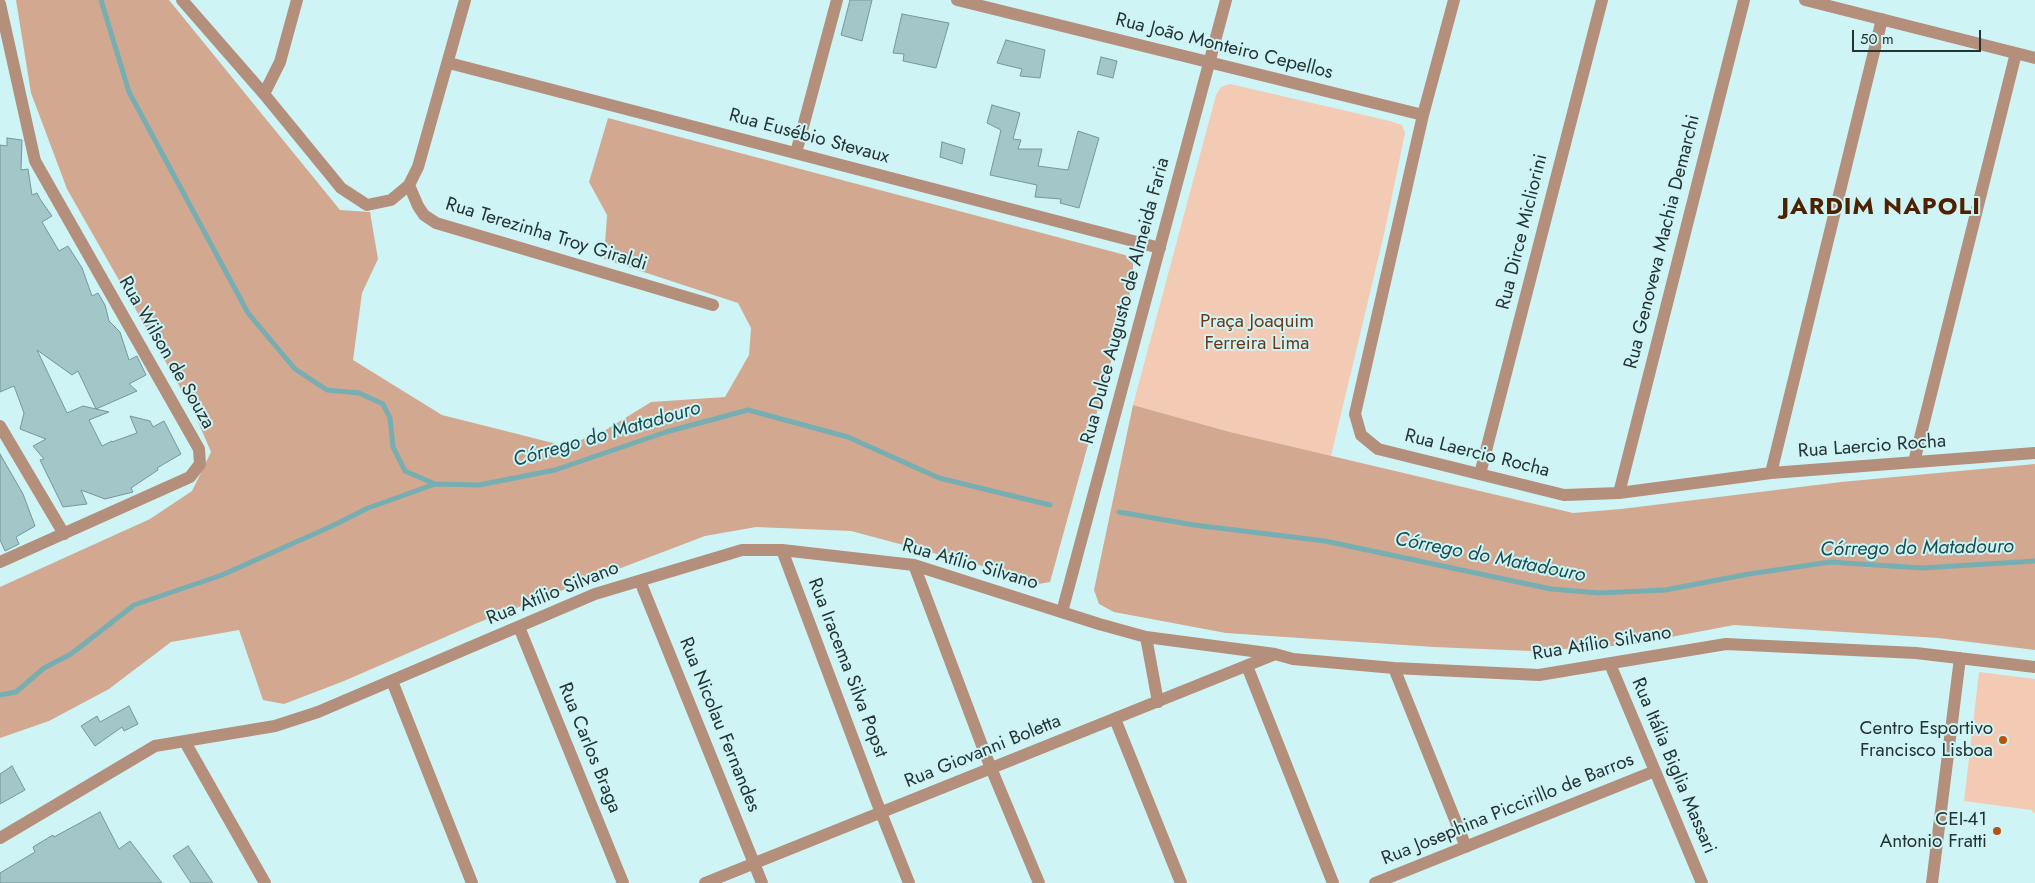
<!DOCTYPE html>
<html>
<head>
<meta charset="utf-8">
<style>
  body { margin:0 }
  #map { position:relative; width:2035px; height:883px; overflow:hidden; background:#cff4f6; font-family:Jost,sans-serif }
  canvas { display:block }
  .scale { position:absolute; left:1852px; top:30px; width:129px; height:22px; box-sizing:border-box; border:2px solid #243333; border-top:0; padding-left:6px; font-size:15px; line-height:18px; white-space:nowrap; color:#243333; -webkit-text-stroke:4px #cff4f6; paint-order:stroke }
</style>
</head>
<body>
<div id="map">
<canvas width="2035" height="883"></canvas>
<div class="scale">50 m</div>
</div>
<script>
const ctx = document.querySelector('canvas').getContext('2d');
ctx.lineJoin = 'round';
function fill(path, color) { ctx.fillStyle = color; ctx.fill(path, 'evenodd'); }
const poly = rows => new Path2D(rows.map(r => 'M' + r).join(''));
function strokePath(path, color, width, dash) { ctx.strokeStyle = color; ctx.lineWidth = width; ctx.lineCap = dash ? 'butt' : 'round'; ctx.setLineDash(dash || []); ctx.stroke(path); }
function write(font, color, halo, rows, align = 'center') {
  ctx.font = font + ' Jost,sans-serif'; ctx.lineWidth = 4; ctx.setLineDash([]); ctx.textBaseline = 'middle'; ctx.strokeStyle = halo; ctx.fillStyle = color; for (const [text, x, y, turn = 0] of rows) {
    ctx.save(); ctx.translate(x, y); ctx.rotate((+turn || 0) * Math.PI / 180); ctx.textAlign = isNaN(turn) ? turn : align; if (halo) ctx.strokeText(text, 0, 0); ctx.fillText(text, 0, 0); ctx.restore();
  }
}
fill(poly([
  [1230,84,1390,121,1402,125,1405,133,1385,230,1331,456,1230,432,1133,405,1216,95,1221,87],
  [1979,672,2035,679,2035,814,2031,810,1964,801]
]), '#f3cbb5');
fill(poly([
  [16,0,169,0,340,210,370,212,378,259,362,293,353,360,442,415,565,446,604,431,651,402,725,397,749,355,751,328,738,303,604,259,607,215,589,182,608,118,1125,255,1133,263,1133,282,1050,582,1033,585,986,567,851,531,756,527,705,536,655,555,482,621,344,681,284,704,263,700,239,630,171,642,109,689,49,721,0,738,0,587,150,519,192,491,211,452,193,410,67,189,31,93],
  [1133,405,1230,432,1573,513,1621,509,1841,482,2035,464,2035,650,1938,638,1734,625,1629,645,1531,651,1434,647,1226,633,1114,612,1099,604,1094,590]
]), '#d3a891');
strokePath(poly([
  [101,0,129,92,248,313,295,369,327,390,359,393,383,404,390,418,393,447,405,471,435,484],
  [1119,512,1194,525,1325,541,1551,589,1599,593,1665,590,1749,574,1830,562,1922,568,2035,561],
  [0,695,16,692,44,668,71,654,134,605,222,575,332,526,368,508,435,484,479,485,555,470,666,432,748,410,848,437,939,478,1050,505]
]), '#76aeb2', 5);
const building = poly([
  [850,0,872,0,862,41,841,35,850,0],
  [902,14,949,23,936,68,903,61,904,54,893,53,902,14],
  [1006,40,1045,50,1040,78,1020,76,1022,69,997,63,1006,40],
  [1101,57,1117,61,1113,78,1097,74,1101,57],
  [992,105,1020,113,1013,139,1021,140,1018,149,1042,149,1038,166,1068,170,1078,131,1099,138,1079,208,1060,203,1061,199,1035,197,1037,185,990,175,1001,130,987,123,992,105],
  [7,138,22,140,21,170,28,169,32,195,37,193,40,199,52,216,42,222,59,251,68,246,82,268,92,296,98,293,105,305,109,321,120,332,129,360,137,356,146,375,129,384,137,391,96,409,78,371,72,375,37,350,67,413,83,406,109,412,89,420,102,446,112,441,112,442,137,433,130,416,150,421,153,427,164,421,181,454,157,468,158,470,131,488,133,492,105,499,81,490,87,504,63,507,40,460,44,459,33,446,46,439,20,429,24,413,14,386,0,392,0,145,7,146,7,138],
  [942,142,965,149,962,164,940,157,942,142],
  [0,454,23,494,35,526,16,537,19,544,5,551,0,540,0,454],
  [129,706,138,724,124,731,122,727,95,746,81,726,97,716,100,722,129,706],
  [12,766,25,790,0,804,0,774,12,766],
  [100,812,119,849,130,841,162,883,0,883,0,873,35,852,33,847,53,835,54,837,100,812],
  [188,846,213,883,191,883,173,856,188,846]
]);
fill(building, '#a3c6c9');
strokePath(building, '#759799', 1);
strokePath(poly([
  [182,0,264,94,341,188,367,205,391,200,409,185,418,167,465,0],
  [957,0,1423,115],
  [1454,0,1423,115,1355,414,1361,435,1378,449,1564,495,1619,493,1771,473,2035,453],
  [1805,0,2035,58],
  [0,4,35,161,199,449,200,464,190,477,0,562],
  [449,63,1160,248],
  [264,94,280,62,297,0],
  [796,153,837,0],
  [409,185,418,206,424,215,436,223,713,305],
  [0,426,64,534],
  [1914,462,2016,53],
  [1771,473,1882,19],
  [1480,474,1602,0],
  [1619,493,1744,0],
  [782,550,876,800,909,883],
  [914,565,986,756,1039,883],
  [640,581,762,883],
  [1062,612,1226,0],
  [519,627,623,883],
  [1146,637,1158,702],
  [1610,664,1702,883],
  [1247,666,1333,883],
  [1394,668,1466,847],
  [392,681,472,883],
  [1115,719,1181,883],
  [185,742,265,883],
  [0,838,155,746,275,726,318,712,595,594,742,550,782,550,914,565,1099,624,1146,637,1275,654,1293,659,1394,668,1539,675,1726,644,1916,653,2035,667],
  [705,883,1273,655],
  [1375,883,1655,771],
  [1932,883,1960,658]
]), '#b48f7b', 12);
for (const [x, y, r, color] of [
  [2003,740,5,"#b45508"],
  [1997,831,5,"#b45508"]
]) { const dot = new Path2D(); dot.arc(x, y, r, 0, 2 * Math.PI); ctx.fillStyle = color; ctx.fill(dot); strokePath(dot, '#cff4f6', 2); }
write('19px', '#243333', '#cff4f6', [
  ["Rua João Monteiro Cepellos",1224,47,14],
  ["Rua Eusébio Stevaux",809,137,15],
  ["Rua Dirce Micliorini",1523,232,-76],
  ["Rua Terezinha Troy Giraldi",546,235,17],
  ["Rua Genoveva Machia Demarchi",1663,242,-76],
  ["Rua Dulce Augusto de Almeida Faria",1126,301,-75],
  ["Rua Wilson de Souza",166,353,60],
  ["Rua Laercio Rocha",1872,447,-4],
  ["Rua Laercio Rocha",1477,454,14],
  ["Rua Atílio Silvano",970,565,16],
  ["Rua Atílio Silvano",553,594,-22],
  ["Rua Atílio Silvano",1602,644,-9],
  ["Rua Iracema Silva Popst",847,668,69],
  ["Rua Nicolau Fernandes",719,725,68],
  ["Rua Carlos Braga",589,748,68],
  ["Rua Giovanni Boletta",983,752,-22],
  ["Rua Itália Biglia Massari",1673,766,67],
  ["Rua Josephina Piccirillo de Barros",1508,810,-22]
]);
write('19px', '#6e3816', '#cff4f6', [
  ["Praça Joaquim",1257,322],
  ["Ferreira Lima",1257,344]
]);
write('19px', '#243333', '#cff4f6', [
  ["Centro Esportivo",1993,729],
  ["Francisco Lisboa",1993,751],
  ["CEI-41",1987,820],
  ["Antonio Fratti",1987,842]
], 'right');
write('italic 20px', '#1a4d50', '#cff4f6', [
  ["Córrego do Matadouro",607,435,-16],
  ["Córrego do Matadouro",1917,549,-1],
  ["Córrego do Matadouro",1490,558,11]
]);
ctx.letterSpacing = '1px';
write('bold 24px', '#4e2101', '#cff4f6', [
  ["JARDIM NAPOLI",1881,208]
]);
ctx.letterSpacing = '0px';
</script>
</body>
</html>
